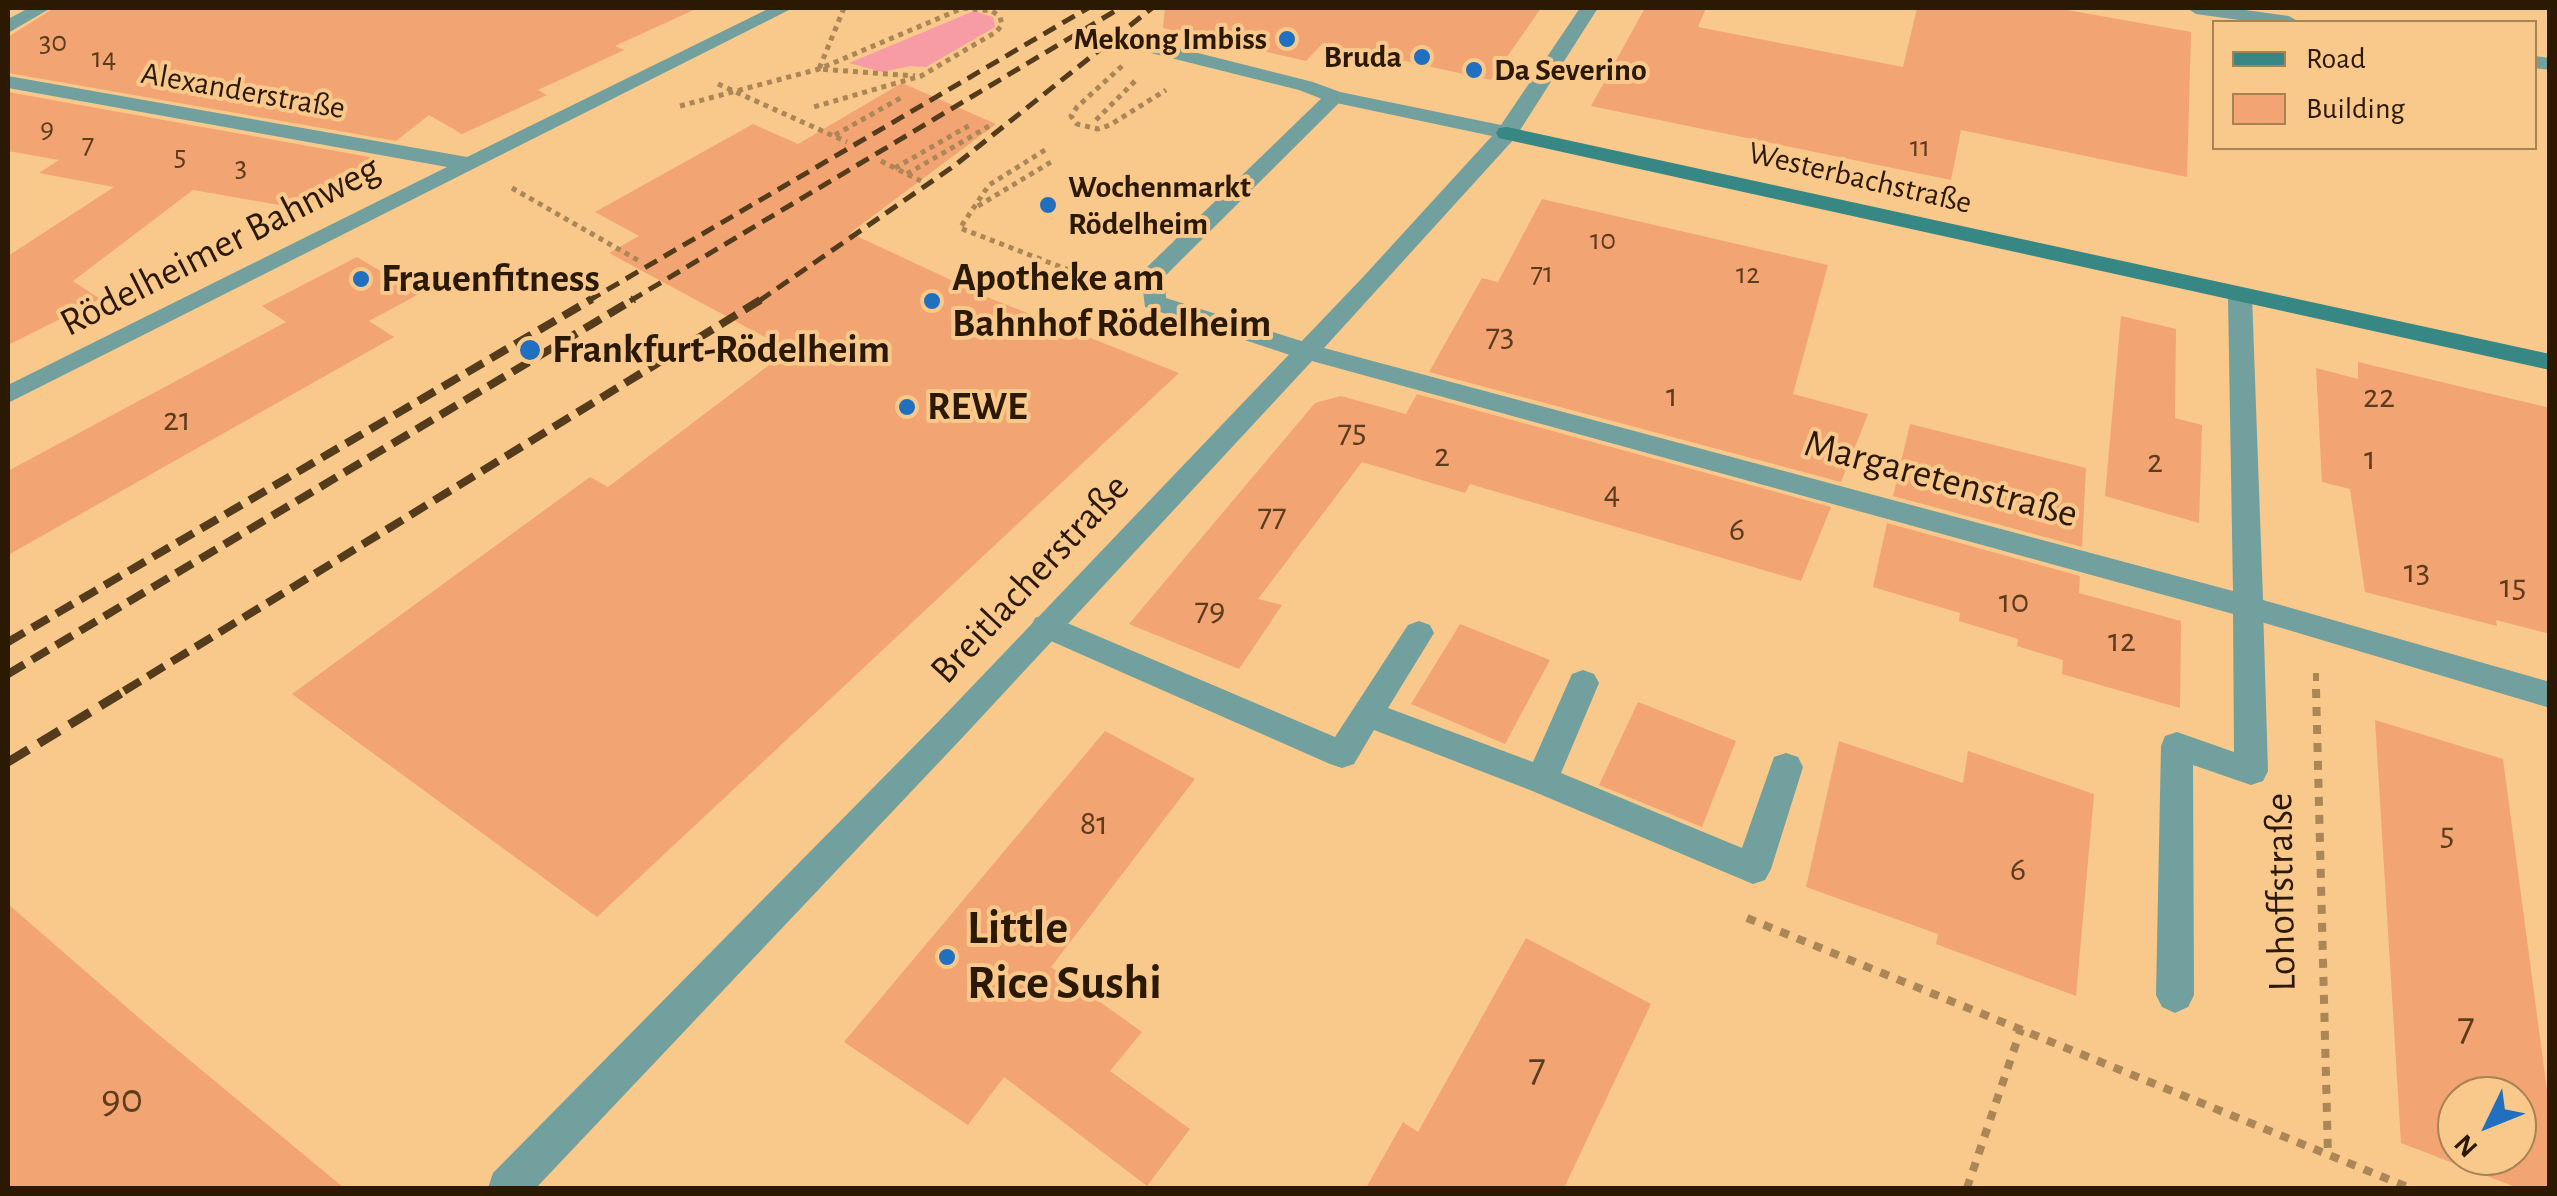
<!DOCTYPE html>
<html>
<head>
<meta charset="utf-8">
<style>
  body { margin:0 }
  #map { position:relative; width:2557px; height:1196px; overflow:hidden; background:#f9c88b; font-family:"Alegreya Sans",sans-serif }
  canvas { display:block }
  .frame { position:absolute; inset:0; border:10px solid #2b1901; pointer-events:none }
  .legend { position:absolute; left:2212px; top:20px; width:325px; height:130px; box-sizing:border-box; background:#f9c88b; border:2px solid #a78254; margin:0; padding:12px 18px; list-style:none; font-size:30px; color:#2b1901 }
  .legend li { display:flex; align-items:center; gap:20px; height:50px }
  .legend b { width:50px; border:2px solid #a78254 }
  .north { position:absolute; left:2437px; top:1076px; width:100px; height:100px; box-sizing:border-box; background:#f9c88b; border:2px solid #a78254; border-radius:50%; rotate:227deg; font-size:28px; font-weight:700; line-height:40px; text-align:center; color:#2b1901 }
  .north::after { content:''; display:block; margin:auto; width:35px; height:45px; background:#2170bf; clip-path:polygon(50% 0,100% 100%,50% 72%,0 100%) }
</style>
</head>
<body>
<div id="map">
<canvas width="2557" height="1196"></canvas>
<div class="frame"></div>
<ul class="legend">
<li><b style="height:12px;background:#378785"></b>Road</li>
<li><b style="height:28px;background:#f3a473"></b>Building</li>
</ul>
<div class="north">N</div>
</div>
<script>
const ctx = document.querySelector('canvas').getContext('2d');
ctx.lineJoin = 'round';
function fill(path, color) { ctx.fillStyle = color; ctx.fill(path, 'evenodd'); }
const poly = rows => new Path2D(rows.map(r => 'M' + r).join(''));
function strokePath(path, color, width, dash) { ctx.strokeStyle = color; ctx.lineWidth = width; ctx.lineCap = dash ? 'butt' : 'round'; ctx.setLineDash(dash || []); ctx.stroke(path); }
function write(font, color, halo, rows, align = 'center') {
  ctx.font = font + ' "Alegreya Sans",sans-serif'; ctx.lineWidth = 8; ctx.setLineDash([]); ctx.textBaseline = 'middle'; ctx.strokeStyle = halo; ctx.fillStyle = color; for (const [text, x, y, turn = 0] of rows) {
    ctx.save(); ctx.translate(x, y); ctx.rotate((+turn || 0) * Math.PI / 180); ctx.textAlign = isNaN(turn) ? turn : align; if (halo) ctx.strokeText(text, 0, 0); ctx.fillText(text, 0, 0); ctx.restore();
  }
}
fill(poly([
  [974,11,993,17,995,27,926,67,910,66,882,72,849,63]
]), '#f79ba5');
fill(poly([
  [54,8,698,8,615,46,624,50,538,90,547,95,462,134,429,115,396,141,8,73,8,37],
  [1165,8,1541,8,1491,80,1323,43,1306,61,1163,28],
  [1645,8,1706,8,1698,27,1903,67,1917,8,2056,8,2191,32,2187,177,1961,130,1951,180,1591,106],
  [902,83,996,124,850,233,992,299,1179,373,597,917,292,694,590,477,608,487,789,350,609,253,639,236,595,212,753,124,798,144],
  [8,92,375,158,308,210,193,190,73,281,100,299,8,345,8,256,114,187,39,173,59,160,8,151],
  [1542,199,1828,265,1793,394,1868,414,1841,482,1429,372,1482,278,1498,282],
  [357,257,419,294,369,321,394,337,8,555,8,471,286,322,262,306],
  [2121,316,2176,329,2175,418,2202,425,2199,523,2105,496],
  [2358,362,2550,408,2550,634,2496,620,2497,626,2365,592,2350,489,2322,482,2316,368,2358,379],
  [1417,394,1831,507,1801,581,1470,484,1465,493,1362,462,1258,599,1282,605,1239,669,1129,624,1315,403,1341,396,1406,414],
  [1910,424,2086,468,2082,547,1893,496],
  [1887,523,2080,576,2079,593,2181,621,2180,708,2062,674,2063,660,2017,646,2018,639,1959,621,1960,613,1873,587],
  [1460,624,1550,660,1505,744,1411,704],
  [1638,702,1736,741,1702,827,1599,785],
  [2375,720,2503,759,2550,1113,2550,1188,2518,1188,2401,1143],
  [2457,1096,2517,1096,2517,1156,2457,1156],
  [1105,731,1195,779,1051,967,1142,1032,1110,1071,1190,1129,1147,1186,1004,1077,968,1125,844,1042],
  [1839,741,1963,783,1968,751,2094,794,2076,996,1936,944,1938,934,1806,887],
  [8,904,146,1024,344,1188,8,1188],
  [1526,938,1651,1004,1564,1188,1366,1188,1403,1122,1418,1132]
]), '#f3a473');
strokePath(poly([
  [844,8,819,69,915,76],
  [1122,66,1077,107,1071,116,1077,124,1098,129,1110,125,1166,90],
  [718,84,847,142],
  [680,106,819,69,963,8,992,11,1000,17,1002,25,996,32,921,76,810,108],
  [1096,120,1137,79],
  [835,135,904,96],
  [1045,150,989,185,960,228,1110,286],
  [881,161,921,181],
  [895,168,970,125],
  [907,174,991,125],
  [512,188,641,262],
  [978,206,1051,162]
]), '#ab8657', 5, [5, 5]);
strokePath(poly([
  [2316,673,2316,691]
]), '#ab8657', 6, [8, 8]);
strokePath(poly([
  [2316,689,2328,1155],
  [1747,918,2410,1188],
  [1967,1188,2021,1029]
]), '#ab8657', 8, [9, 9]);
fill(poly([
  [1334,91,1344,97,1341,101,1165,276,1166,298,1317,346,1321,352,1317,358,1299,358,1145,307,1141,274,1145,269,1327,93,1334,91],
  [2248,596,2259,599,2263,607,2268,771,2263,781,2251,785,2193,765,2194,995,2188,1007,2175,1013,2162,1007,2156,995,2161,746,2165,736,2177,732,2234,752,2233,607,2237,599,2248,596],
  [1046,614,1335,737,1408,625,1419,621,1430,625,1434,633,1388,708,1533,762,1572,674,1583,670,1594,674,1599,683,1561,773,1742,848,1774,757,1786,753,1798,757,1803,767,1771,869,1765,880,1753,884,1530,790,1374,730,1354,764,1342,768,1330,764,1035,634,1031,626,1035,618,1046,614]
]), '#71a09e');
fill(poly([
  [29,8,51,8,8,33,8,19,29,8],
  [770,8,793,8,8,403,8,385,447,167,8,88,8,76,467,157,770,8],
  [1580,8,1598,8,1515,138,1324,348,2233,591,2228,296,2240,289,2249,291,2252,296,2263,600,2550,682,2550,708,2248,618,1312,361,962,738,536,1188,488,1188,493,1173,940,720,1364,276,1492,136,1327,101,1299,90,1151,53,1151,45,1158,43,1313,82,1340,92,1501,125,1580,8],
  [2187,8,2231,8,2289,16,2299,22,2254,22,2196,14,2187,8],
  [2534,56,2550,58,2550,70,2534,68,2534,56]
]), '#71a09e');
fill(poly([
  [1507,127,2550,354,2550,370,1499,138,1496,133,1499,128,1507,127]
]), '#378785');
strokePath(poly([
  [588,301,1088,8],
  [630,301,1120,8],
  [759,301,954,166,1152,8]
]), '#533b1c', 5, [14, 8]);
strokePath(poly([
  [8,642,592,299],
  [8,674,634,299],
  [124,691,762,299]
]), '#533b1c', 8, [19, 9]);
strokePath(poly([
  [8,762,128,689]
]), '#533b1c', 9, [24, 12]);
for (const [x, y, r, color] of [
  [1287,39,10,"#2170bf"],
  [1422,57,10,"#2170bf"],
  [1474,70,10,"#2170bf"],
  [1048,205,10,"#2170bf"],
  [361,279,10,"#2170bf"],
  [932,301,10,"#2170bf"],
  [530,350,12,"#2170bf"],
  [907,407,10,"#2170bf"],
  [947,957,10,"#2170bf"]
]) { const dot = new Path2D(); dot.arc(x, y, r, 0, 2 * Math.PI); ctx.fillStyle = color; ctx.fill(dot); strokePath(dot, '#f9c88b', 4); }
write('30px', '#5d3c1e', null, [
  ["30",53,42],
  ["14",104,58],
  ["9",47,129],
  ["7",88,144],
  ["11",1920,147],
  ["5",180,156],
  ["3",241,167],
  ["10",1603,240],
  ["71",1542,273],
  ["12",1748,274]
]);
write('bold 32px', '#2b1901', '#f9c88b', [
  ["Mekong Imbiss",1267,39],
  ["Bruda",1402,57],
  ["Da Severino",1494,70,"left"],
  ["Wochenmarkt",1068,187,"left"],
  ["Rödelheim",1068,224,"left"]
], 'right');
write('32px', '#2b1901', '#f9c88b', [
  ["Alexanderstraße",243,91,10],
  ["Westerbachstraße",1860,178,13]
]);
write('35px', '#5d3c1e', null, [
  ["73",1500,335],
  ["1",1672,395],
  ["22",2379,396],
  ["21",177,419],
  ["75",1352,431],
  ["2",1442,455],
  ["1",2370,458],
  ["2",2155,461],
  ["4",1612,493],
  ["77",1272,515],
  ["6",1737,529],
  ["13",2417,571],
  ["15",2513,586],
  ["10",2014,601],
  ["79",1210,609],
  ["12",2122,640],
  ["81",1094,823],
  ["5",2447,834],
  ["6",2018,869]
]);
write('40px', '#2b1901', '#f9c88b', [
  ["Rödelheimer Bahnweg",220,246,-27],
  ["Margaretenstraße",1941,479,15],
  ["Breitlacherstraße",1030,579,-47],
  ["Lohoffstraße",2281,892,-91]
]);
write('bold 40px', '#2b1901', '#f9c88b', [
  ["Apotheke am",952,278],
  ["Bahnhof Rödelheim",952,324],
  ["Frauenfitness",381,279],
  ["Frankfurt-Rödelheim",552,350],
  ["REWE",927,407]
], 'left');
write('42px', '#5d3c1e', null, [
  ["7",2466,1027],
  ["7",1537,1068],
  ["90",122,1099]
]);
write('bold 48px', '#2b1901', '#f9c88b', [
  ["Little",967,929],
  ["Rice Sushi",967,984]
], 'left');
</script>
</body>
</html>
